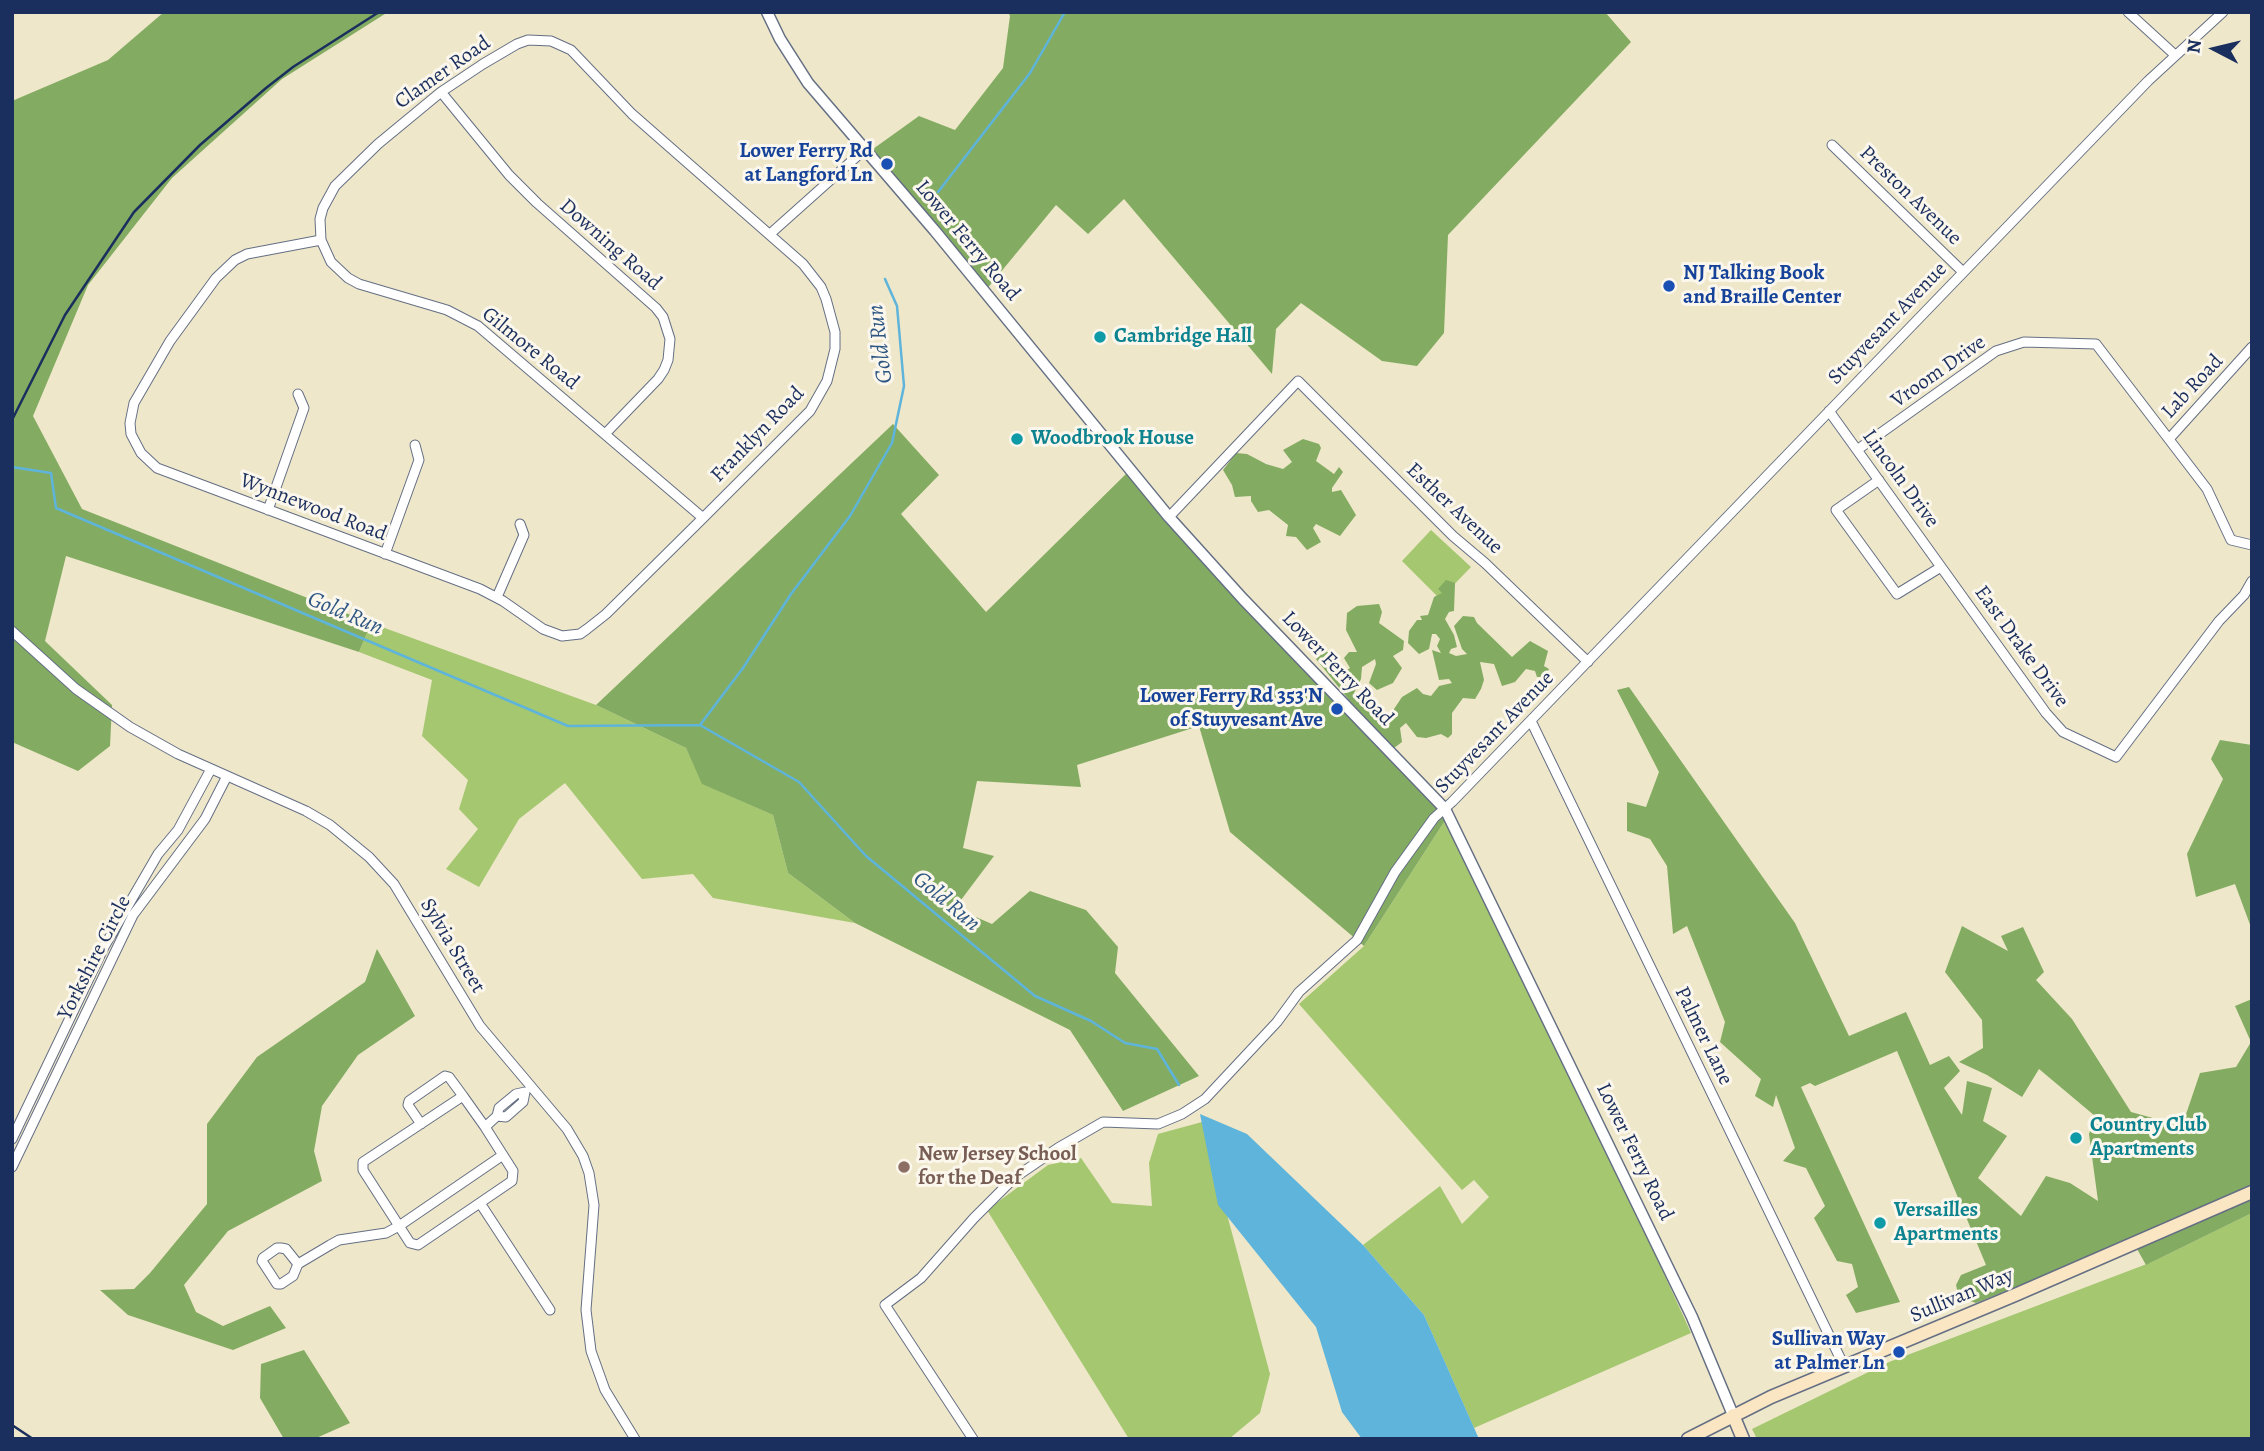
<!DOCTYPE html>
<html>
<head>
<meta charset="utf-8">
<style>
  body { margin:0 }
  #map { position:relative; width:2264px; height:1451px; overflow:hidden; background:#eee7ca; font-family:Alegreya,serif }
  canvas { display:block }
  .frame { position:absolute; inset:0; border:14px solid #1b2f5e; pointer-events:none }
  .north { position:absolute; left:2180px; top:14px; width:70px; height:70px; -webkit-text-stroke:5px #fbf7ec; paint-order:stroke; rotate:277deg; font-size:19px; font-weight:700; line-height:28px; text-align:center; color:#1b2f5e }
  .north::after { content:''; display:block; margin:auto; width:24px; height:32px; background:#1b2f5e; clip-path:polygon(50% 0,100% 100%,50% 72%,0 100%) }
</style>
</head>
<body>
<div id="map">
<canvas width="2264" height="1451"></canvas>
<div class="frame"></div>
<div class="north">N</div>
</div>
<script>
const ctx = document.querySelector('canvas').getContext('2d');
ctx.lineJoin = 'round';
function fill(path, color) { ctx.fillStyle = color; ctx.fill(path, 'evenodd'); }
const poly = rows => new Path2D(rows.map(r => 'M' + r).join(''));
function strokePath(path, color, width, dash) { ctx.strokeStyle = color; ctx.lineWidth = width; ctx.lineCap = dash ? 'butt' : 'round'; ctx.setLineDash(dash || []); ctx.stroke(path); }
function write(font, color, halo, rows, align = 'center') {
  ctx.font = font + ' Alegreya,serif'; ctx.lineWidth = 6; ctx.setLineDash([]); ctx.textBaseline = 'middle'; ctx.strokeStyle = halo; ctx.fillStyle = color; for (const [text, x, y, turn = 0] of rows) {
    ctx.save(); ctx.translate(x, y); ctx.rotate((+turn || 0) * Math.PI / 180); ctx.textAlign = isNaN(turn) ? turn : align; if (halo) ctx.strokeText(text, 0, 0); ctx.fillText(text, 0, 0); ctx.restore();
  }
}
fill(poly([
  [1431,530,1471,567,1440,599,1402,561],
  [371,623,596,705,686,748,703,784,773,815,788,873,855,923,713,898,693,874,642,879,565,783,519,819,479,887,446,869,478,829,459,809,468,780,422,736,432,680,359,652],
  [1446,819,1513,942,1691,1333,1474,1428,1424,1315,1363,1245,1440,1186,1462,1224,1489,1197,1474,1180,1462,1190,1299,1004,1364,946],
  [1202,1122,1270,1374,1260,1413,1229,1439,1129,1439,987,1210,1048,1165,1081,1158,1112,1203,1152,1206,1149,1163,1158,1134],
  [2252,1213,2252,1439,1757,1439,1752,1429,1889,1362,2152,1262]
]), '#a4c770');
fill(poly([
  [164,12,388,12,282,79,172,178,88,285,33,416,82,509,371,623,359,652,66,556,45,641,112,705,110,746,78,771,12,742,12,101,108,60],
  [1008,12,1605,12,1631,42,1448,235,1444,333,1417,366,1382,361,1301,303,1276,329,1272,374,1124,199,1088,234,1056,205,986,290,866,154,919,116,955,130,1003,68,1010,16],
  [893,424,939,475,901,514,986,612,1131,469,1446,819,1364,946,1230,832,1199,726,1077,765,1081,787,977,781,963,848,994,856,955,908,992,924,1030,891,1086,910,1118,947,1115,973,1199,1076,1123,1111,1070,1030,855,923,788,873,773,815,702,784,686,748,596,705],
  [1303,439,1319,444,1321,448,1316,461,1334,474,1339,467,1343,472,1332,488,1332,492,1341,490,1356,515,1340,536,1316,524,1313,528,1321,542,1307,550,1296,537,1286,536,1288,525,1269,510,1258,512,1251,501,1251,496,1235,497,1232,485,1223,470,1236,453,1247,454,1266,464,1283,469,1292,462,1283,450],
  [1446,580,1455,583,1454,611,1449,612,1445,619,1454,635,1457,647,1451,649,1449,653,1456,656,1467,654,1462,649,1454,626,1463,616,1474,617,1477,623,1512,657,1530,641,1548,651,1544,666,1549,669,1545,677,1537,677,1535,671,1526,669,1515,682,1502,686,1494,664,1480,662,1484,680,1481,689,1475,699,1463,698,1452,713,1452,734,1448,738,1441,734,1426,738,1417,737,1406,723,1400,728,1402,742,1390,751,1316,659,1326,651,1333,656,1337,670,1345,671,1350,668,1344,658,1349,652,1357,652,1346,630,1347,613,1357,606,1379,604,1382,612,1379,623,1404,641,1403,650,1393,656,1402,668,1393,683,1377,690,1369,683,1376,664,1375,659,1362,667,1361,679,1354,693,1374,703,1388,718,1402,697,1417,688,1423,694,1431,696,1439,686,1452,683,1449,679,1439,680,1432,650,1441,653,1437,646,1440,639,1436,634,1432,634,1429,649,1419,654,1408,643,1409,631,1417,620,1422,620,1420,616,1428,615,1434,597,1442,593,1438,589],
  [1629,687,1795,923,1849,1036,1906,1012,1930,1065,1949,1056,1960,1071,1944,1088,1962,1115,1967,1081,1992,1088,1983,1121,2007,1136,1978,1178,2021,1216,2046,1176,2070,1183,2098,1201,2089,1134,2095,1116,2039,1069,2022,1097,1987,1075,1959,1062,1983,1048,1982,1020,1945,972,1962,926,2008,951,2001,936,2023,927,2044,972,2036,980,2072,1019,2131,1112,2182,1126,2200,1073,2236,1067,2251,1042,2235,1006,2252,999,2252,1213,2146,1265,2132,1240,1976,1303,1959,1297,1956,1285,1961,1275,1986,1265,1897,1051,1815,1086,1810,1083,1801,1087,1900,1302,1856,1313,1846,1295,1858,1287,1852,1264,1837,1261,1814,1218,1825,1206,1806,1168,1783,1161,1795,1148,1776,1095,1773,1107,1755,1096,1761,1079,1720,1042,1725,1022,1687,926,1673,934,1667,866,1650,839,1627,831,1627,802,1646,807,1659,772,1617,690],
  [2220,740,2252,745,2252,930,2235,884,2196,897,2187,854,2223,779,2211,759],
  [377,949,415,1016,358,1055,322,1106,314,1151,322,1181,228,1231,184,1285,196,1312,223,1326,270,1306,286,1328,233,1350,128,1315,100,1290,134,1289,150,1273,207,1204,207,1124,257,1057,365,982],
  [304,1350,350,1423,314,1439,284,1439,260,1398,261,1364]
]), '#83ac62');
fill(poly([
  [1200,1114,1247,1134,1363,1245,1424,1315,1479,1439,1362,1439,1342,1412,1316,1327,1218,1205]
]), '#5eb4da');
strokePath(poly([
  [938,192,1030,73,1065,12],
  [12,467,51,473,56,508,568,726,700,725,799,782,866,856,1035,996,1091,1021,1125,1043,1157,1049,1179,1085],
  [700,725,743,668,791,594,850,516,892,443,904,386,897,306,885,279]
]), '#5eb4da', 2.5);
const minor = poly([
  [2128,12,2175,55],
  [441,92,509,175,537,203,656,308,663,317,670,339,668,360,664,370,658,379,605,434],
  [1832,145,1963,272],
  [770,234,864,150],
  [321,240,247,254,235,260,216,278,170,341,134,403,130,423,131,434,141,453,157,468,480,589,503,601,543,629,562,636,580,634,587,629,606,614,703,518,810,411,827,381,835,349,835,332,826,299,821,287,803,264,632,114,571,50,551,41,528,40,517,44,483,64,441,92,378,144,335,186,323,208,320,219,321,240,331,262,348,278,359,284,447,310,478,326,703,518],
  [1829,411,2046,713,2063,732,2116,757,2219,621,2244,595,2252,581],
  [2169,439,2252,347],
  [1857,450,1996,351,2024,342,2096,344,2207,489,2231,540,2252,545],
  [1879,480,1836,510,1897,594,1941,567],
  [268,510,304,408,298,394],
  [1169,517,1298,381,1453,536,1485,563,1588,662],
  [385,554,419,460,415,445],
  [497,597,524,535,520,524],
  [12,631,76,689,130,727,178,754,306,811,330,825,369,857,394,884,480,1026,567,1129,583,1156,589,1173,594,1205,586,1310,591,1351,605,1390,635,1439],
  [1531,721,1844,1366],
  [421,1124,408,1105,409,1101,445,1076,449,1077,463,1096],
  [485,1127,463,1096,363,1162,363,1170,410,1243,418,1245,512,1181,513,1171,485,1127,497,1116,499,1108,516,1094,525,1092,523,1102,506,1117,497,1116],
  [12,1139,104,947,158,854,178,830,211,769],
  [12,1167,133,915,205,819,227,776],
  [480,1203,550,1310],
  [298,1264,286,1249,281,1248,277,1248,263,1258,262,1261,277,1284,281,1284,293,1276,298,1264,330,1245,339,1240,386,1233,399,1226,503,1155],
  [973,1439,885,1305,921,1278,974,1218,1014,1178,1058,1148,1103,1122,1158,1124,1182,1114,1205,1099,1277,1022,1299,992,1357,940,1395,872,1434,818,1452,802,2148,81,2223,12]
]);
const tertiary = poly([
  [767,12,780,39,808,83,935,231,1169,517,1243,599,1445,809,1692,1317,1733,1415]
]);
const secondary = poly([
  [1733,1415,1743,1439],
  [1688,1439,1771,1397,2015,1295,2252,1192]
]);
strokePath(minor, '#656f84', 11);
strokePath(tertiary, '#656f84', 13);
strokePath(secondary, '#656f84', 15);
strokePath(minor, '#fff', 9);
strokePath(tertiary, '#fff', 10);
strokePath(secondary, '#fbe6c4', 12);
strokePath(poly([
  [12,420,65,315,134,212,200,145,266,88,293,67,379,12],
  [12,1425,33,1439]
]), '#1b2f5e', 2.5);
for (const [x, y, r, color] of [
  [887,164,7,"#1a4fb4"],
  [1669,286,7,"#1a4fb4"],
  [1100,337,7,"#0f9aa8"],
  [1017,439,7,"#0f9aa8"],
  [1337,709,7,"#1a4fb4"],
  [2076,1138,7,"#0f9aa8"],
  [904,1167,7,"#8d6e63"],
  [1880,1223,7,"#0f9aa8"],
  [1899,1352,7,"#1a4fb4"]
]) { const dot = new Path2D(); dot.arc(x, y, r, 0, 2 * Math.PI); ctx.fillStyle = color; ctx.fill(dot); strokePath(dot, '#fbf7ec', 2.5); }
write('21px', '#1b2f5e', '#fbf7ec', [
  ["Clamer Road",443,73,-35],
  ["Preston Avenue",1910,196,44],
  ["Lower Ferry Road",967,241,50],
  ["Downing Road",610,245,41],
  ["Stuyvesant Avenue",1888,324,-46],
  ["Gilmore Road",530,349,39],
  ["Vroom Drive",1939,372,-35],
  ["Lab Road",2193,387,-47],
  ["Franklyn Road",758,435,-46],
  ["Lincoln Drive",1900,479,54],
  ["Wynnewood Road",313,508,21],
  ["Esther Avenue",1454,509,43],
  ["East Drake Drive",2021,647,54],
  ["Lower Ferry Road",1337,669,46],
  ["Stuyvesant Avenue",1495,733,-46],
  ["Sylvia Street",452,946,59],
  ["Yorkshire Circle",95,958,-63],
  ["Palmer Lane",1703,1036,64],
  ["Lower Ferry Road",1634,1152,64],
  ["Sullivan Way",1962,1296,-23]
]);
write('bold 21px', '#164399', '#fbf7ec', [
  ["Lower Ferry Rd",873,152],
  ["at Langford Ln",873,176],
  ["NJ Talking Book",1683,274,"left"],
  ["and Braille Center",1683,298,"left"],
  ["Lower Ferry Rd 353'N",1323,697],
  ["of Stuyvesant Ave",1323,721],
  ["Sullivan Way",1885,1340],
  ["at Palmer Ln",1885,1364]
], 'right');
write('bold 21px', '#0d838f', '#fbf7ec', [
  ["Cambridge Hall",1114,337],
  ["Woodbrook House",1031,439],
  ["Country Club",2090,1126],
  ["Apartments",2090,1150],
  ["Versailles",1894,1211],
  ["Apartments",1894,1235]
], 'left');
write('bold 21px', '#785e54', '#fbf7ec', [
  ["New Jersey School",918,1155],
  ["for the Deaf",918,1179]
], 'left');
write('italic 23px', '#2f5783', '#fbf7ec', [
  ["Gold Run",881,344,-97],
  ["Gold Run",345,614,23],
  ["Gold Run",946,902,40]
]);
</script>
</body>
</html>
